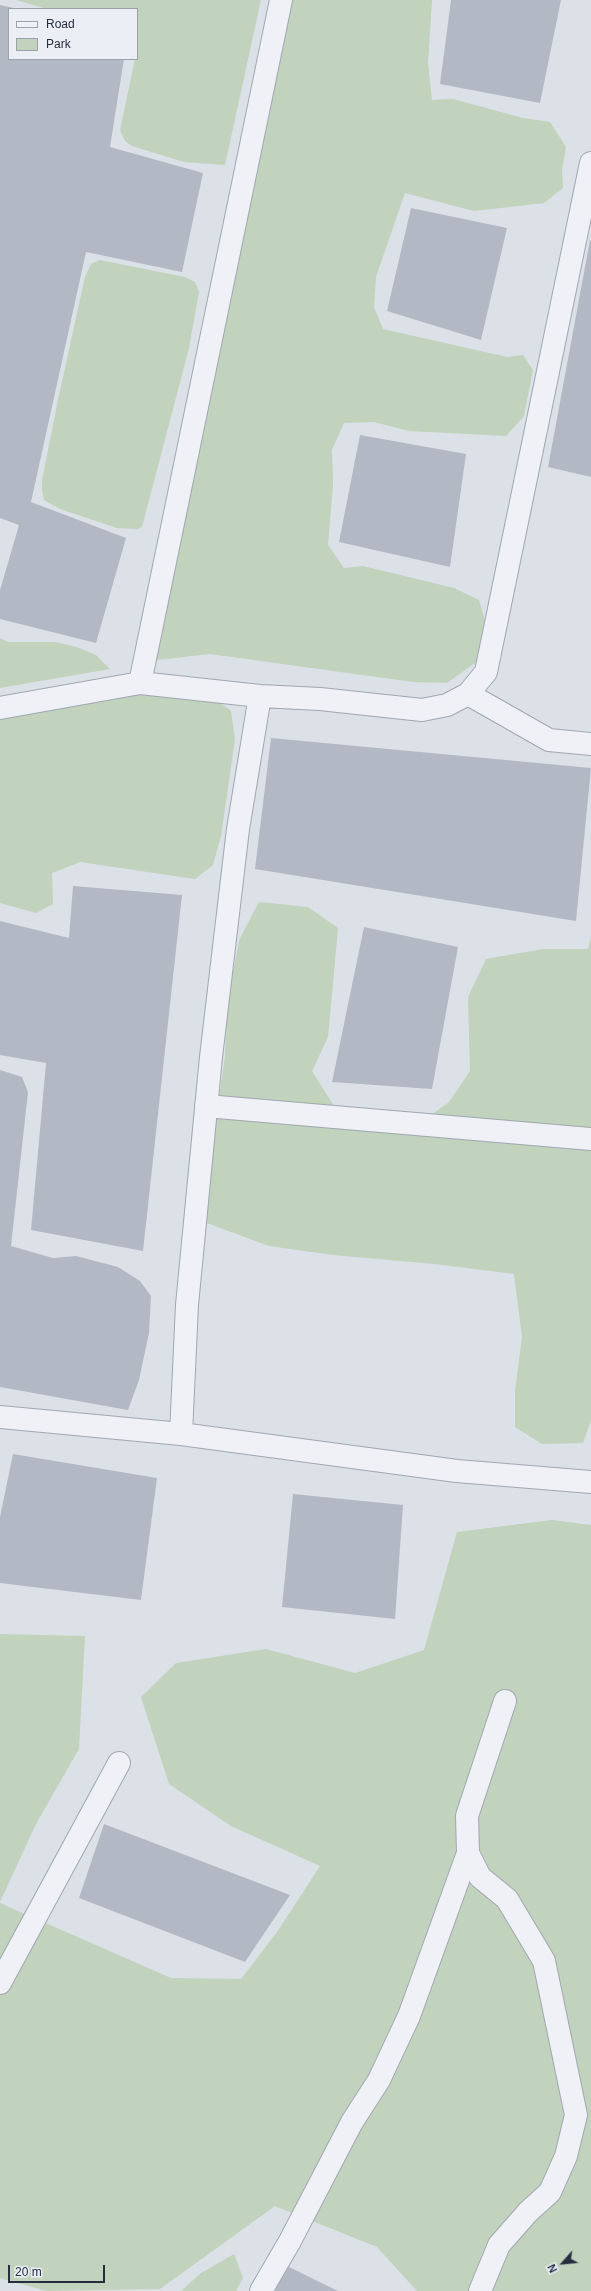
<!DOCTYPE html>
<html>
<head>
<meta charset="utf-8">
<style>
  body { margin:0 }
  #map { position:relative; width:591px; height:2291px; overflow:hidden; background:#dce0e7; font-family:Helvetica,sans-serif }
  canvas { display:block }
  .legend { position:absolute; left:8px; top:8px; width:130px; height:52px; box-sizing:border-box; background:#ebeff5; border:1px solid #9ca1ac; margin:0; padding:5px 7px; list-style:none; font-size:12px; color:#252d3f }
  .legend li { display:flex; align-items:center; gap:8px; height:20px }
  .legend b { width:20px; border:1px solid #9ca1ac }
  .north { position:absolute; left:543px; top:2243px; width:40px; height:40px; -webkit-text-stroke:3px #ebeff5; paint-order:stroke; rotate:243deg; font-size:11px; font-weight:700; line-height:16px; text-align:center; color:#252d3f }
  .north::after { content:''; display:block; margin:auto; width:14px; height:18px; background:#252d3f; clip-path:polygon(50% 0,100% 100%,50% 72%,0 100%) }
  .scale { position:absolute; left:8px; top:2265px; width:97px; height:18px; box-sizing:border-box; border:2px solid #252d3f; border-top:0; padding-left:5px; font-size:12px; line-height:14px; white-space:nowrap; color:#252d3f; -webkit-text-stroke:3px #ebeff5; paint-order:stroke }
</style>
</head>
<body>
<div id="map">
<canvas width="591" height="2291"></canvas>
<ul class="legend">
<li><b style="height:5px;background:#eff1f6"></b>Road</li>
<li><b style="height:11px;background:#c1d2bd"></b>Park</li>
</ul>
<div class="north">N</div>
<div class="scale">20 m</div>
</div>
<script>
const ctx = document.querySelector('canvas').getContext('2d');
ctx.lineJoin = 'round';
function fill(path, color) { ctx.fillStyle = color; ctx.fill(path, 'evenodd'); }
const poly = rows => new Path2D(rows.map(r => 'M' + r).join(''));
function strokePath(path, color, width, dash) { ctx.strokeStyle = color; ctx.lineWidth = width; ctx.lineCap = dash ? 'butt' : 'round'; ctx.setLineDash(dash || []); ctx.stroke(path); }
fill(poly([
  [16,0,261,0,225,165,184,162,132,146,125,141,120,130,135,59,137,59,137,9,47,9],
  [279,0,432,0,428,63,432,100,453,99,523,118,550,122,566,147,562,170,563,188,544,203,474,211,405,193,376,277,374,307,383,329,507,357,523,355,533,370,524,416,506,436,409,431,374,422,344,423,332,450,333,485,328,545,344,568,363,566,454,588,479,600,487,628,487,646,475,663,447,683,413,682,210,654,139,662],
  [100,260,185,277,195,282,199,292,189,348,142,527,137,529,117,528,60,509,44,500,42,490,42,480,59,395,85,277,91,264],
  [0,638,8,642,55,642,77,647,96,655,110,669,0,688],
  [127,694,209,694,231,711,235,739,221,836,213,865,195,879,80,862,52,873,53,904,36,913,0,903,0,718],
  [259,902,308,907,338,928,328,1037,312,1071,334,1106,412,1129,449,1102,470,1071,468,997,486,959,543,949,588,949,591,937,591,1420,583,1443,542,1444,515,1427,515,1391,522,1337,514,1274,435,1264,333,1255,269,1246,196,1219,211,1154,225,1056,227,999,240,938],
  [552,1520,591,1525,591,2291,417,2291,377,2247,275,2206,160,2289,46,2291,0,2278,0,1903,171,1978,241,1979,277,1932,320,1866,231,1826,169,1784,141,1697,176,1663,266,1649,355,1673,424,1650,457,1532],
  [0,1634,85,1636,79,1749,36,1824,0,1902],
  [234,2254,243,2278,236,2291,181,2291,201,2273]
]), '#c1d2bd');
fill(poly([
  [451,0,561,0,540,103,440,84],
  [0,5,14,8,9,9,9,59,124,59,110,147,203,173,182,272,86,252,31,502,126,538,96,643,0,619,0,590,19,525,0,518],
  [411,208,507,228,481,340,387,311],
  [590,240,591,240,591,477,548,467],
  [360,435,466,454,450,567,339,542],
  [271,738,591,768,576,921,255,869],
  [73,886,182,895,143,1251,31,1230,46,1063,0,1055,0,921,69,938],
  [364,927,458,947,432,1089,332,1082],
  [0,1070,22,1077,28,1092,11,1246,53,1258,76,1256,118,1267,140,1281,151,1296,149,1333,139,1380,128,1410,0,1387],
  [13,1454,157,1478,141,1600,0,1583,0,1517],
  [293,1494,403,1505,395,1619,282,1607],
  [104,1824,290,1895,245,1962,79,1898],
  [285,2265,338,2291,275,2291]
]), '#b3b9c4');
const minor = poly([
  [140,683,281,0],
  [468,694,549,740,591,744],
  [260,696,320,699,422,710,447,705,468,694,486,672,591,163],
  [0,708,140,683,260,696,238,829,211,1057,187,1305,181,1434],
  [206,1106,591,1139],
  [0,1417,181,1434,457,1471,591,1482],
  [0,1983,119,1763],
  [261,2291,290,2241,352,2122,379,2080,409,2016,468,1853],
  [480,2291,499,2245,528,2212,550,2192,566,2156,576,2115,544,1961,507,1899,480,1877,468,1853,467,1816,505,1701]
]);
strokePath(minor, '#a1a7b1', 24);
strokePath(minor, '#eff1f6', 22);
</script>
</body>
</html>
